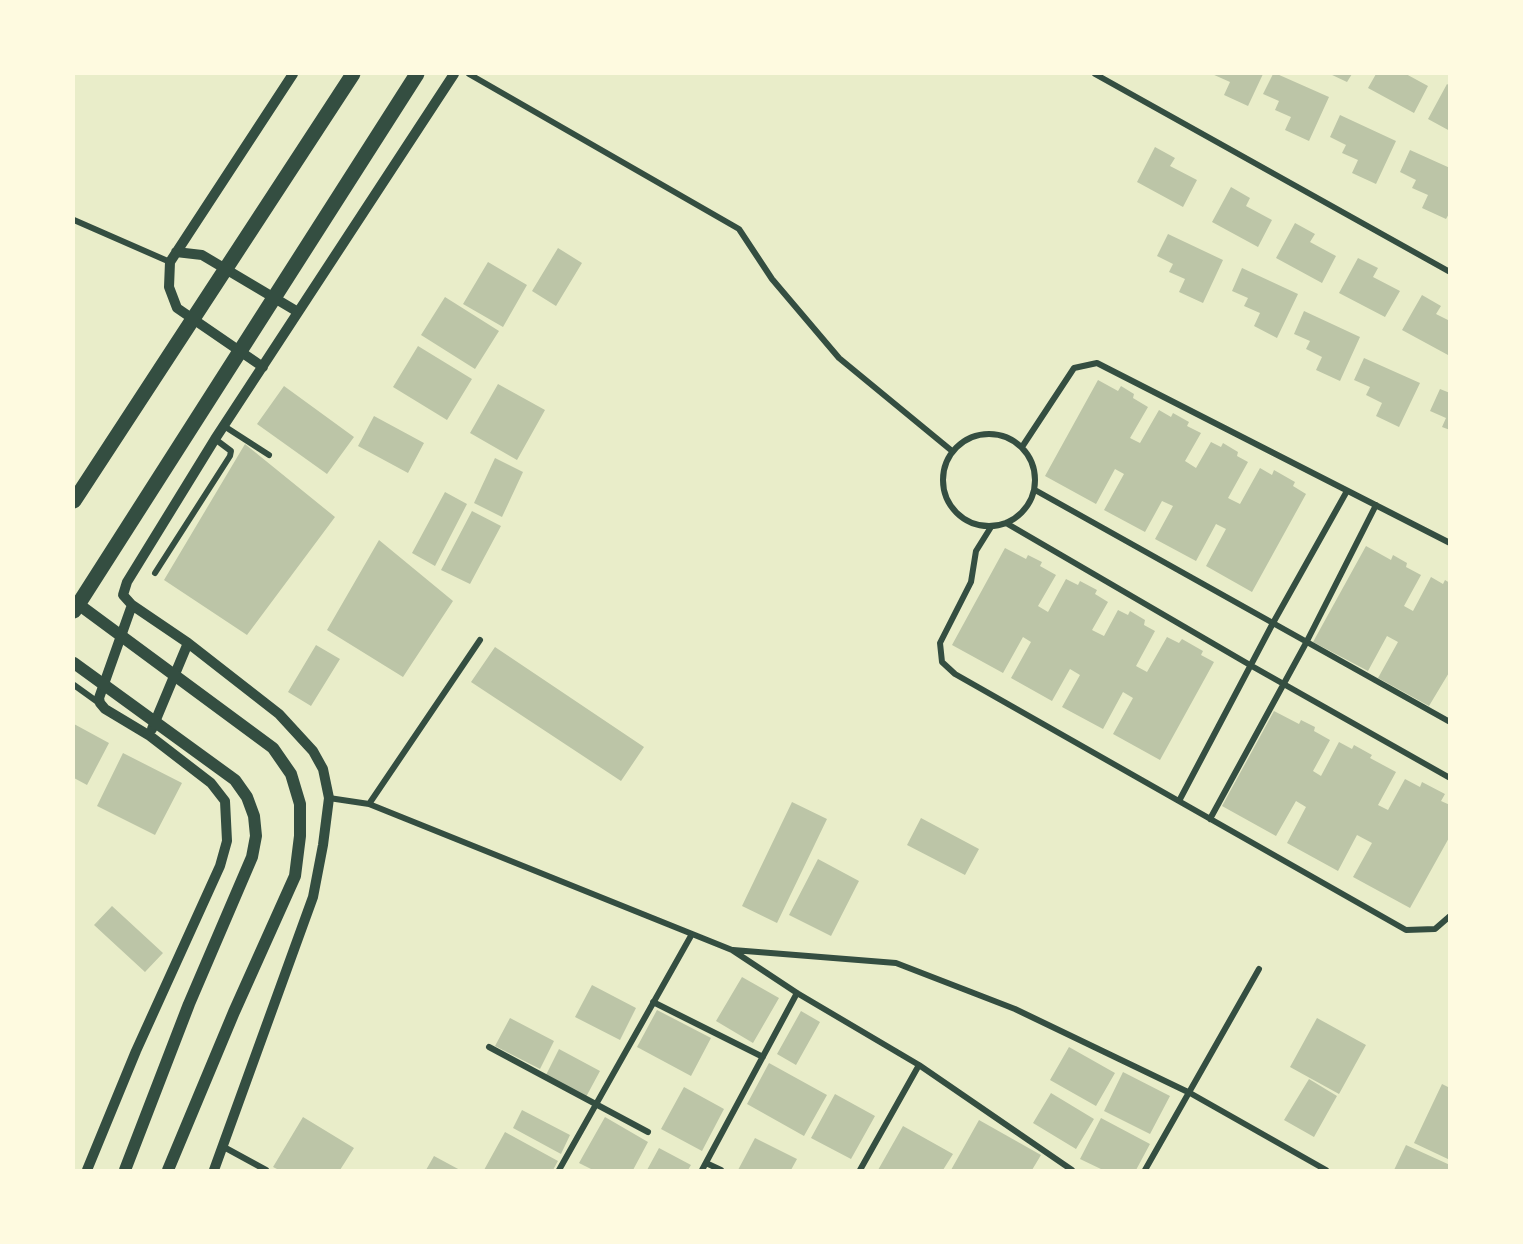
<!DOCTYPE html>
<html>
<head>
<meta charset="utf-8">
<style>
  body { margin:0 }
  #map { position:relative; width:1523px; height:1244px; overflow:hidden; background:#e9edc9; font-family:Karla,sans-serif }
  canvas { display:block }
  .frame { position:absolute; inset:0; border:75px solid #fefae0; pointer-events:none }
</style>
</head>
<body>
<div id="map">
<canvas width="1523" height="1244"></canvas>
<div class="frame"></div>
</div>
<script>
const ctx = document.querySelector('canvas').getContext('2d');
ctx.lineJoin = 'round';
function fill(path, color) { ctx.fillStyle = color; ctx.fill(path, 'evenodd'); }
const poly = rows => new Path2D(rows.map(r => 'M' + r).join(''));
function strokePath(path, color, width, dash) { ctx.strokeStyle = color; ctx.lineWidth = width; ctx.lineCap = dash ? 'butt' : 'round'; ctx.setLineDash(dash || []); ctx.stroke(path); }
fill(poly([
  [1212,74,1263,74,1248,106,1224,95,1230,82],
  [1273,74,1277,74,1329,97,1309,141,1285,130,1291,117,1275,110,1279,101,1263,94],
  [1330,74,1352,74,1347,82],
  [1376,74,1406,74,1428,86,1414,113,1368,88],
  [1447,84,1450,86,1450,131,1428,119],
  [1340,115,1396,141,1376,184,1352,173,1358,160,1342,153,1346,145,1330,137],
  [1155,147,1175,158,1170,166,1197,180,1183,207,1137,182],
  [1410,150,1450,168,1450,212,1446,219,1422,208,1428,195,1412,188,1416,180,1400,172],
  [1231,187,1250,198,1246,206,1272,220,1258,247,1212,222],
  [1295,223,1315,234,1310,242,1336,256,1322,283,1276,258],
  [1168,234,1223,260,1203,303,1179,292,1185,279,1169,272,1173,264,1157,256],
  [558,248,582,263,556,306,532,291],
  [1358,258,1378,268,1373,277,1400,291,1385,317,1339,293],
  [488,262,527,285,503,327,463,304],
  [1242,268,1298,294,1277,338,1254,326,1260,313,1244,306,1248,298,1232,291],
  [1422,295,1441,306,1436,314,1450,321,1448,355,1402,330],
  [445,297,499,331,475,369,421,335],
  [1304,311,1360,337,1340,381,1316,370,1322,357,1306,349,1310,341,1294,334],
  [418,346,472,379,447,420,393,387],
  [1364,358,1420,383,1399,427,1376,416,1382,403,1366,395,1370,387,1354,380],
  [1098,380,1118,391,1121,386,1134,394,1133,398,1148,407,1130,438,1140,443,1159,410,1171,417,1173,413,1189,422,1187,426,1201,433,1185,461,1196,468,1211,442,1221,447,1223,443,1238,452,1237,456,1248,462,1228,498,1240,504,1260,468,1272,475,1274,470,1295,482,1293,486,1306,494,1252,592,1206,566,1226,529,1216,524,1196,561,1155,539,1173,506,1162,501,1145,532,1104,510,1124,474,1115,469,1096,504,1045,476],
  [498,384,545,410,517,460,470,433],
  [284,386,354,437,327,474,257,424],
  [1440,389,1450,393,1450,430,1442,427,1446,418,1430,411],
  [374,416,424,443,408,473,358,446],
  [245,444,335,517,247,635,164,580],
  [495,458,523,472,502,517,474,503],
  [445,492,467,504,435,566,412,553],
  [472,511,501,526,470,584,441,570],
  [379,540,453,601,403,677,327,630],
  [1366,546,1391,560,1393,555,1407,563,1406,567,1421,575,1404,606,1413,611,1431,577,1443,584,1445,580,1450,583,1450,671,1429,706,1378,678,1398,642,1387,636,1368,671,1313,642],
  [1005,548,1026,559,1028,555,1042,562,1040,566,1056,575,1038,606,1048,612,1066,579,1078,585,1080,581,1097,590,1095,594,1108,602,1092,630,1104,636,1118,610,1128,615,1130,611,1145,620,1144,625,1155,631,1136,666,1147,672,1167,637,1179,643,1182,639,1203,651,1201,655,1214,662,1160,760,1113,734,1133,698,1123,692,1103,729,1062,707,1080,675,1070,669,1052,701,1011,678,1031,642,1023,637,1003,673,952,645],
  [316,645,340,659,311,706,288,692],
  [495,647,644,747,621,781,471,682],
  [1274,711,1299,724,1301,720,1315,727,1314,731,1330,740,1313,771,1321,776,1339,742,1352,749,1354,745,1372,755,1370,758,1396,772,1378,805,1388,810,1405,779,1420,787,1422,782,1445,794,1441,801,1450,805,1450,836,1410,908,1353,877,1372,843,1357,835,1338,871,1287,843,1306,807,1296,801,1276,836,1222,806],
  [74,724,109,743,87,785,74,778],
  [123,753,182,783,155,835,97,806],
  [792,802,827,819,777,923,742,906],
  [921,818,979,849,965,875,907,845],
  [818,859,859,881,831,936,789,915],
  [112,906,163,953,145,972,94,925],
  [742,977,779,998,753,1043,716,1021],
  [592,985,636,1008,620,1040,575,1017],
  [657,1010,711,1038,691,1076,637,1047],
  [801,1011,820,1022,796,1065,777,1054],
  [510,1018,554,1041,540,1069,495,1046],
  [1317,1018,1366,1045,1339,1094,1290,1067],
  [1069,1047,1115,1073,1096,1106,1050,1080],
  [559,1049,600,1071,586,1097,546,1075],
  [769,1063,827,1095,804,1136,747,1104],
  [1123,1072,1170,1096,1150,1134,1104,1111],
  [1309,1079,1337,1096,1314,1137,1284,1120],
  [1442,1084,1450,1088,1450,1160,1414,1143],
  [684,1087,724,1109,702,1151,661,1129],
  [1051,1093,1094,1119,1076,1149,1033,1123],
  [835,1094,875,1116,851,1159,811,1138],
  [522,1110,570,1135,561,1154,513,1128],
  [303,1117,354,1148,340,1170,279,1170,273,1167],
  [605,1117,648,1142,633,1170,593,1170,579,1163],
  [1101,1118,1150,1144,1136,1170,1103,1170,1080,1159],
  [979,1120,1041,1155,1032,1170,951,1170],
  [903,1126,953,1154,943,1170,878,1170],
  [505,1132,558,1161,553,1170,484,1170],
  [755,1138,797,1159,791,1170,738,1170],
  [1406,1145,1450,1165,1450,1170,1394,1170],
  [659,1148,691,1165,688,1170,647,1170],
  [434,1156,460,1170,426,1170]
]), '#bcc5a7');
strokePath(poly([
  [469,74,739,229,772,279,839,358,952,451],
  [1095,74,1450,272],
  [74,220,170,262],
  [224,426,269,455],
  '943 480a46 46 0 1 1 92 0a46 46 0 1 1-92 0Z',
  [1022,447,1074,368,1097,363,1450,543],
  [1035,490,1450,722],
  [1006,523,1250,665,1450,778],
  [991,527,976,551,971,582,940,643,942,662,955,674,1406,930,1435,929,1450,916],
  [155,573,230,456,231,451,215,439],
  [74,685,99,703],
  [329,798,369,804,732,950,797,993,919,1065,1072,1170],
  [1179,801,1273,623,1347,491],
  [369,804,480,640],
  [1210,819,1306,643,1376,505],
  [733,950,896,963,1015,1009,1190,1093,1326,1170],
  [653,1002,763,1057],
  [489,1047,648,1132],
  [222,1146,266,1170],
  [706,1163,721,1170],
  [559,1170,692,934],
  [702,1170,797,993],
  [860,1170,919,1065],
  [1145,1170,1259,969]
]), '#344e41', 6);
strokePath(poly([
  [176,252,202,255,298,312],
  [263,367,177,308,169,287,170,262,293,74],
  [152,729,188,643],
  [87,1170,136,1051,220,866,227,841,225,801,211,783,150,736,105,709,100,703,99,698,132,605],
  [214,1170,313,897,323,845,329,798,323,769,313,751,279,714,188,643,132,605,123,595,127,582,215,439,454,74]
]), '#344e41', 10);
strokePath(poly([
  [78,604,273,748,291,774,300,804,300,836,295,876,234,1012,168,1170],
  [74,663,235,780,247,797,254,816,256,836,252,857,189,1004,125,1170]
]), '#344e41', 12);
strokePath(poly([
  [74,501,353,74],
  [74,611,417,74]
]), '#344e41', 15);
</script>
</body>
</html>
